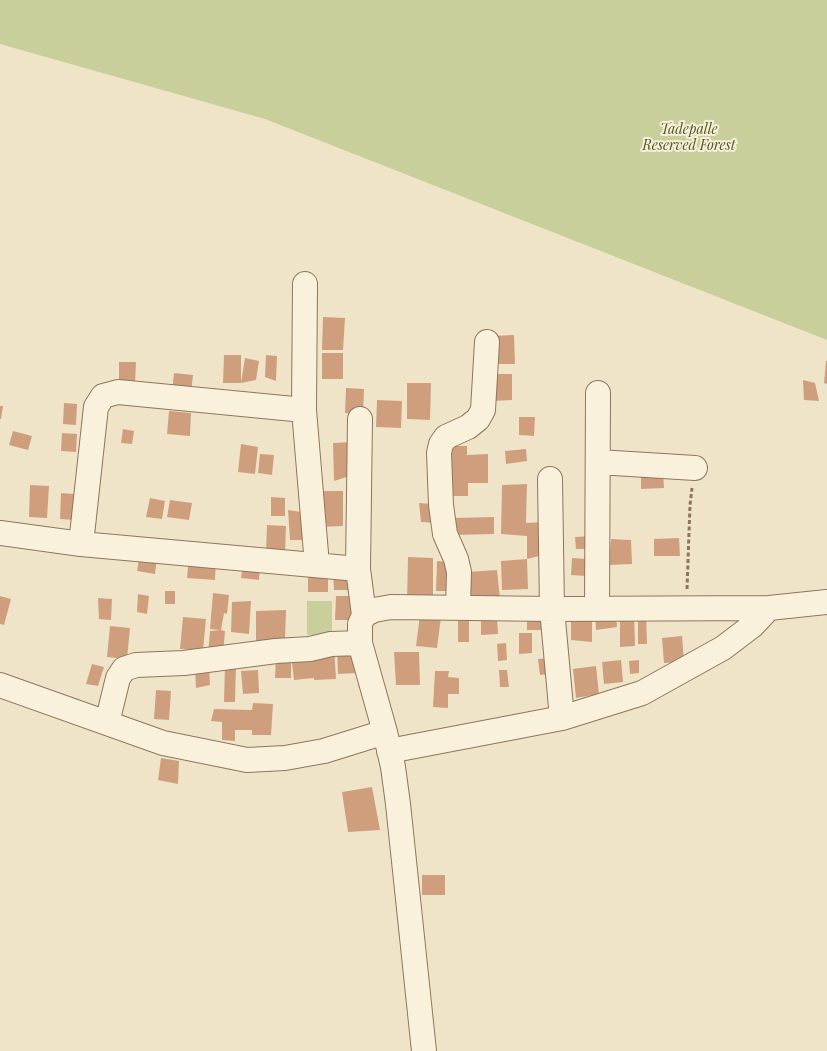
<!DOCTYPE html>
<html>
<head>
<meta charset="utf-8">
<style>
  body { margin:0 }
  canvas { display:block; background:#f0e4c8 }
</style>
</head>
<body>
<canvas width="827" height="1051"></canvas>
<script>
const ctx = document.querySelector('canvas').getContext('2d');
ctx.lineJoin = 'round';
function fill(path, color) { ctx.fillStyle = color; ctx.fill(path, 'evenodd'); }
const poly = rows => new Path2D(rows.map(r => 'M' + r).join(''));
function strokePath(path, color, width, dash) { ctx.strokeStyle = color; ctx.lineWidth = width; ctx.lineCap = dash ? 'butt' : 'round'; ctx.setLineDash(dash || []); ctx.stroke(path); }
function write(font, color, halo, rows, align = 'center') {
  ctx.font = font + ' "Playfair Display",serif'; ctx.lineWidth = 4; ctx.setLineDash([]); ctx.textBaseline = 'middle'; ctx.strokeStyle = halo; ctx.fillStyle = color; for (const [text, x, y, turn = 0] of rows) {
    ctx.save(); ctx.translate(x, y); ctx.rotate((+turn || 0) * Math.PI / 180); ctx.textAlign = isNaN(turn) ? turn : align; if (halo) ctx.strokeText(text, 0, 0); ctx.fillText(text, 0, 0); ctx.restore();
  }
}
fill(poly([
  [0,0,827,0,827,340,265,119,0,44],
  [307,601,332,601,332,635,307,635]
]), '#c9cf9b');
fill(poly([
  [323,317,345,318,343,350,322,350],
  [514,335,515,364,494,364,493,336],
  [322,353,343,353,343,379,322,379],
  [224,355,241,355,241,383,245,358,259,361,256,380,241,383,223,383],
  [266,355,277,356,276,381,265,377],
  [826,361,827,361,827,384,824,383],
  [119,362,136,362,135,386,119,386],
  [174,373,193,375,191,393,172,392],
  [492,374,512,374,512,400,492,401],
  [803,380,815,383,819,401,804,400],
  [407,383,431,383,430,420,407,419],
  [346,388,364,389,363,415,345,413],
  [377,400,402,401,401,428,376,427],
  [64,403,77,404,76,425,63,424],
  [0,406,3,406,1,419,0,419],
  [169,411,191,413,190,436,167,434],
  [519,417,535,417,534,436,519,435],
  [123,429,134,431,132,444,121,443],
  [13,431,32,436,28,450,9,445],
  [62,433,77,434,76,452,61,451],
  [352,442,353,475,334,481,333,443],
  [241,444,258,447,255,474,238,472],
  [447,446,467,446,467,455,488,454,488,483,468,483,468,496,448,496],
  [526,449,527,461,506,464,505,451],
  [260,454,274,455,272,475,258,473],
  [663,473,664,488,641,489,641,474],
  [527,484,526,523,543,522,543,555,527,559,528,589,502,590,501,561,527,559,527,536,501,534,502,485],
  [30,485,49,486,47,518,29,517],
  [319,491,343,491,343,526,319,527],
  [61,493,74,494,74,520,60,519],
  [271,497,285,498,285,516,271,516],
  [150,498,165,501,162,519,146,517],
  [170,500,192,503,189,520,167,517],
  [419,503,435,504,436,523,421,522],
  [288,510,308,513,306,540,290,540],
  [494,517,494,534,453,535,453,518],
  [267,525,286,526,285,553,266,552],
  [593,536,593,549,576,549,575,537],
  [679,538,680,556,654,556,654,539],
  [611,539,631,540,632,564,609,565],
  [140,553,157,556,155,574,137,571],
  [189,557,216,559,215,580,187,578],
  [408,557,433,558,433,602,407,602],
  [572,558,587,559,586,576,571,575],
  [437,561,449,562,448,591,436,591],
  [243,565,260,567,259,580,241,578],
  [333,570,353,572,353,590,334,590],
  [497,570,500,599,469,601,467,572],
  [308,574,328,574,328,592,308,592],
  [165,591,175,591,175,604,165,604],
  [213,593,229,595,227,614,224,613,221,630,210,629],
  [138,594,149,596,147,614,137,612],
  [0,596,11,599,4,625,0,624],
  [336,596,354,596,354,620,335,620],
  [98,598,112,599,111,620,99,619],
  [251,601,249,634,231,632,232,602],
  [286,610,285,640,256,642,256,611],
  [616,610,617,627,596,630,595,611],
  [620,611,634,611,635,646,620,647],
  [527,612,546,612,547,630,527,630],
  [592,612,592,642,571,640,571,613],
  [638,612,646,612,647,644,638,644],
  [420,615,441,617,437,648,416,646],
  [183,617,206,619,203,650,180,649],
  [458,618,469,619,469,642,458,642],
  [497,618,498,634,481,635,481,620],
  [110,626,130,628,127,659,107,657],
  [221,630,225,631,223,655,208,655,210,631],
  [519,633,532,633,532,653,519,654],
  [682,636,684,662,664,663,662,638],
  [506,643,507,660,498,661,497,644],
  [334,645,336,679,314,680,314,678,294,680,291,655,291,678,275,678,276,655],
  [357,646,358,673,338,674,337,647],
  [394,652,419,652,420,685,396,685],
  [550,658,551,674,540,675,538,659],
  [621,660,623,682,604,684,602,662],
  [639,660,639,673,630,674,629,661],
  [92,664,104,667,98,686,86,684],
  [225,664,236,664,235,702,224,702],
  [209,666,210,685,196,688,195,668],
  [596,666,599,694,576,698,573,669],
  [258,670,259,693,243,694,241,671],
  [499,670,507,670,509,687,500,687],
  [435,671,449,671,448,677,459,678,459,694,448,694,448,708,433,707],
  [156,690,171,691,169,720,154,719],
  [253,703,273,704,271,735,252,735,252,730,235,730,235,741,222,740,222,722,211,721,214,709,252,710],
  [161,758,179,761,178,784,158,780],
  [372,787,380,830,348,832,342,792],
  [422,875,445,875,445,895,422,895]
]), '#cf9f7d');
const minor = poly([
  [305,284,304,410,317,565],
  [360,419,358,569,364,615],
  [598,462,695,468],
  [550,479,552,609,562,718],
  [0,533,81,544,358,569],
  [81,544,96,407,103,396,118,392,304,410],
  [458,608,459,572,456,559,445,534,441,505,439,453,441,444,446,437,468,427,478,419,483,410,487,342],
  [597,608,598,393],
  [0,685,163,743,247,760,285,758,324,751,385,732],
  [107,723,118,678,124,669,136,665,184,663,276,651,310,649,331,644,360,643],
  [389,751,562,718,642,693,723,648,752,626,769,608],
  [424,1051,398,804,393,767,385,732,360,643,360,624,364,615,374,610,391,607,552,609,769,608,827,602]
]);
strokePath(minor, '#8d765c', 26);
strokePath(poly([
  [687,589,690,505,692,488]
]), '#8d765c', 3, [4, 2.5]);
strokePath(minor, '#faf1dc', 24);
write('italic 14px', '#4d5a26', '#f7eed8', [
  ["Tadepalle",689,130],
  ["Reserved Forest",689,146]
]);
</script>
</body>
</html>
